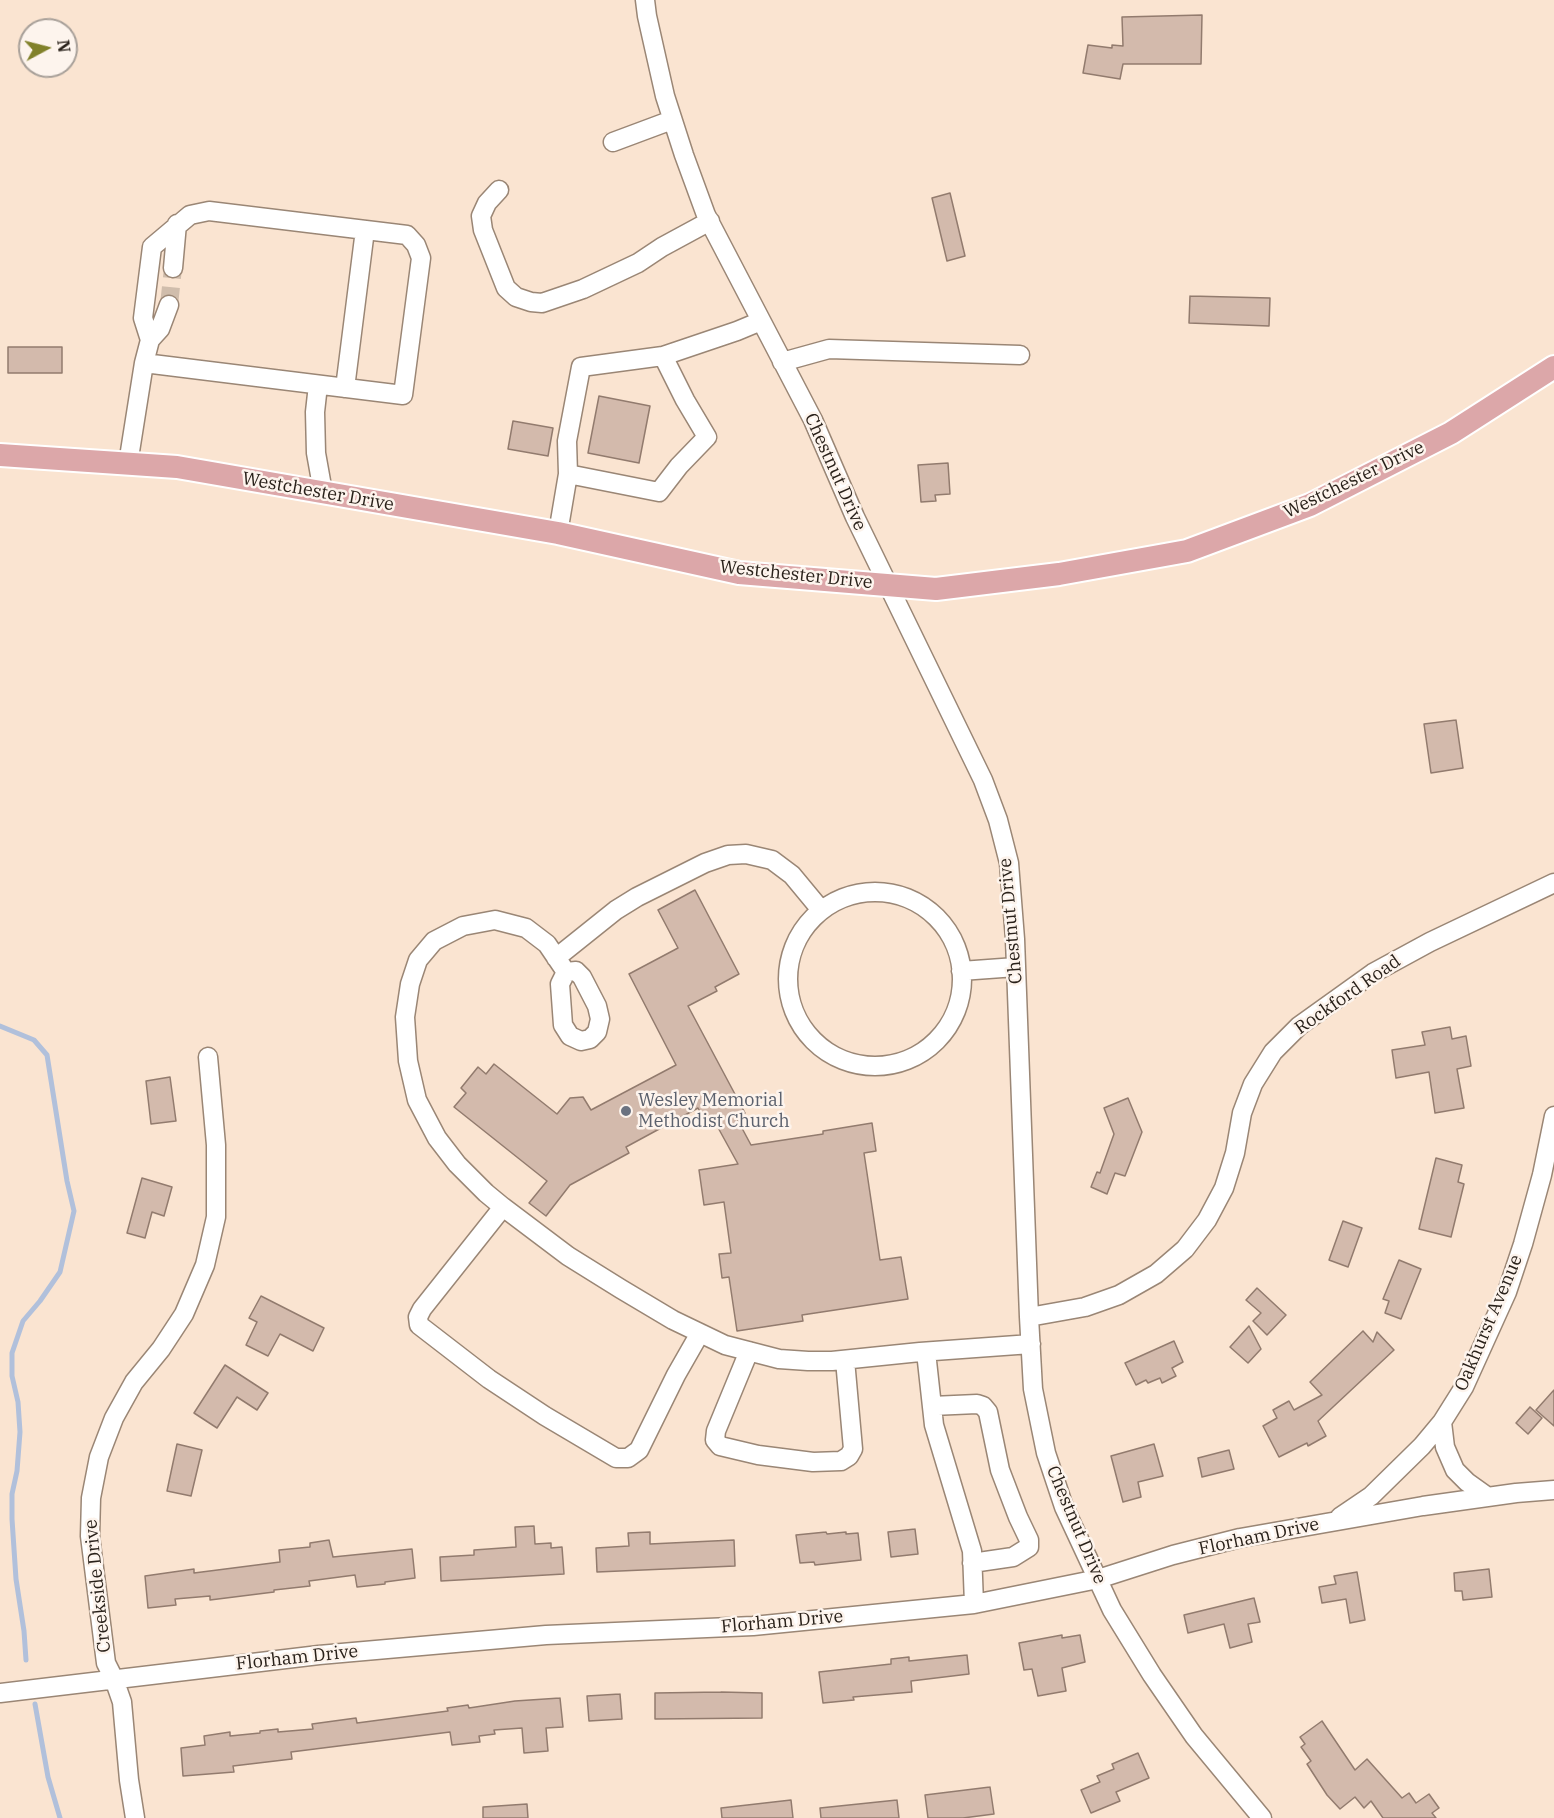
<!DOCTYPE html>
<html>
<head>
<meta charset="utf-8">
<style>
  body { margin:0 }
  #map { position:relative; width:1554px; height:1818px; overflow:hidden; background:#fae4d1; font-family:"IBM Plex Serif",serif }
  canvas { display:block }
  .north { position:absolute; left:18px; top:18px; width:60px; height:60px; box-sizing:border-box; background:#fdf4ed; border:2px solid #a8a099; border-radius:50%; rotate:83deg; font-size:16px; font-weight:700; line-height:24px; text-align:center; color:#29211a }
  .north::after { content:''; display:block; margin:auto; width:21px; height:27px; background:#81812a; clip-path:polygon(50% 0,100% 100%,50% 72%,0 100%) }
</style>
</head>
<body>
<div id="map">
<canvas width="1554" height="1818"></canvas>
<div class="north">N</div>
</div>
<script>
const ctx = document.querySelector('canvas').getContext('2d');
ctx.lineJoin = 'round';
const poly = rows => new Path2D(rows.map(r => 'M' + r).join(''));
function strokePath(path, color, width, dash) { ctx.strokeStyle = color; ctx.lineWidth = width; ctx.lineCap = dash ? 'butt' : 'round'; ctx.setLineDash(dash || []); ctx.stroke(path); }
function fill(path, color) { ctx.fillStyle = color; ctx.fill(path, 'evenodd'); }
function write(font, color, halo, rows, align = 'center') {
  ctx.font = font + ' "IBM Plex Serif",serif'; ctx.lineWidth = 5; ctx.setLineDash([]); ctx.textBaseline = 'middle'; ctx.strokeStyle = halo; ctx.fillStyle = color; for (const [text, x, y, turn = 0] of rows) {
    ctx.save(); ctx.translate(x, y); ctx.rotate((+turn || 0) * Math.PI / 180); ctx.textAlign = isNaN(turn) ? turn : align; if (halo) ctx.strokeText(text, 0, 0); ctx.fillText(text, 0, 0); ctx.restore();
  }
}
strokePath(poly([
  [0,1026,34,1040,47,1055,67,1181,74,1211,60,1272,40,1301,23,1321,12,1353,12,1376,18,1402,20,1432,17,1471,12,1494,12,1519,16,1579,24,1631,26,1660],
  [35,1704,48,1777,60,1818]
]), '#b1c0db', 5);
const building = poly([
  [1202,15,1201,64,1123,64,1120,79,1083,73,1088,45,1112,48,1112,45,1123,46,1122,17,1202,15],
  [950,193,965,256,947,261,932,198,950,193],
  [1190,296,1270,298,1269,326,1189,323,1190,296],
  [8,347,62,347,62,373,8,373,8,347],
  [599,396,650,406,639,463,588,453,599,396],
  [513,421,553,428,548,456,508,449,513,421],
  [948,463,950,494,935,495,936,501,921,502,918,465,948,463],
  [1456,720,1463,768,1431,773,1424,724,1456,720],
  [695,890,739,974,715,987,717,991,688,1006,745,1113,736,1117,751,1145,823,1134,823,1131,872,1123,876,1151,864,1153,880,1260,901,1257,908,1299,802,1315,803,1321,737,1331,729,1277,722,1278,719,1254,731,1253,724,1202,704,1205,699,1170,738,1164,716,1124,709,1128,698,1108,626,1147,629,1153,570,1185,546,1216,529,1203,547,1181,454,1107,466,1093,461,1088,478,1067,486,1074,494,1064,557,1114,570,1098,583,1097,591,1110,676,1065,629,974,678,948,658,910,695,890],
  [1450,1027,1452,1039,1466,1036,1471,1066,1457,1069,1464,1108,1435,1113,1429,1072,1396,1078,1392,1050,1425,1045,1422,1032,1450,1027],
  [170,1077,176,1121,151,1124,146,1081,170,1077],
  [1128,1098,1142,1132,1125,1176,1115,1173,1107,1194,1091,1187,1097,1172,1100,1173,1114,1134,1104,1108,1128,1098],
  [1436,1158,1462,1165,1458,1182,1464,1184,1451,1237,1419,1229,1436,1158],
  [142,1178,172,1187,164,1216,152,1212,145,1238,127,1233,142,1178],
  [1343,1221,1362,1228,1348,1267,1329,1260,1343,1221],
  [1399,1260,1421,1269,1401,1319,1385,1313,1389,1301,1383,1299,1399,1260],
  [1257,1288,1286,1315,1267,1335,1253,1321,1261,1313,1246,1300,1257,1288],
  [261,1296,324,1328,313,1351,280,1334,268,1356,246,1345,257,1322,249,1318,261,1296],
  [1249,1326,1261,1349,1248,1363,1230,1347,1249,1326],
  [1363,1331,1373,1342,1377,1332,1394,1350,1318,1421,1326,1436,1308,1446,1307,1443,1279,1457,1263,1426,1277,1418,1273,1410,1289,1401,1294,1410,1322,1395,1310,1382,1363,1331],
  [1174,1341,1183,1362,1172,1368,1176,1376,1162,1383,1160,1378,1148,1383,1146,1380,1136,1385,1125,1363,1174,1341],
  [225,1365,268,1393,257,1410,237,1397,217,1428,194,1413,225,1365],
  [1554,1390,1554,1426,1536,1410,1554,1390],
  [1530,1407,1542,1418,1528,1434,1516,1423,1530,1407],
  [177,1444,202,1450,191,1496,167,1491,177,1444],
  [1154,1444,1163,1476,1138,1482,1141,1497,1123,1502,1111,1456,1154,1444],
  [1229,1450,1234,1469,1202,1477,1198,1458,1229,1450],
  [534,1526,535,1544,551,1543,551,1548,562,1547,564,1574,441,1581,440,1557,474,1555,474,1550,516,1547,515,1527,534,1526],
  [915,1529,918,1554,891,1557,888,1532,915,1529],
  [650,1532,650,1544,734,1540,735,1566,597,1572,596,1548,629,1546,628,1533,650,1532],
  [826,1532,827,1534,846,1532,846,1534,858,1533,861,1560,815,1565,814,1562,800,1563,796,1535,826,1532],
  [329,1540,333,1557,412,1549,415,1578,385,1582,385,1584,357,1587,355,1575,309,1581,310,1586,274,1590,274,1592,210,1600,210,1596,175,1599,176,1605,148,1608,145,1576,194,1569,194,1573,280,1562,279,1550,310,1547,310,1543,329,1540],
  [1489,1569,1492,1597,1463,1600,1462,1591,1455,1591,1454,1573,1489,1569],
  [1357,1572,1365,1620,1350,1623,1346,1599,1322,1603,1319,1587,1336,1584,1334,1576,1357,1572],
  [1254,1598,1260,1622,1248,1624,1252,1642,1230,1648,1224,1624,1188,1633,1184,1615,1254,1598],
  [1062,1635,1062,1638,1080,1635,1085,1662,1062,1668,1066,1691,1038,1696,1032,1669,1024,1670,1019,1643,1062,1635],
  [967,1655,969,1674,911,1681,912,1692,853,1697,854,1700,823,1703,819,1672,891,1664,891,1659,909,1657,909,1661,967,1655],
  [721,1692,762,1693,762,1718,655,1719,655,1693,721,1692],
  [620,1694,622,1719,589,1721,587,1696,620,1694],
  [560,1698,563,1727,546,1728,548,1751,524,1753,522,1728,494,1730,495,1734,479,1736,480,1742,452,1745,450,1732,291,1752,292,1759,233,1766,234,1772,183,1776,181,1748,205,1745,204,1736,230,1732,230,1736,260,1733,260,1731,278,1729,278,1732,313,1729,312,1724,356,1718,357,1723,448,1711,447,1708,468,1705,469,1708,515,1701,560,1698],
  [1322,1721,1355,1770,1367,1759,1402,1798,1409,1793,1416,1803,1429,1794,1439,1808,1432,1813,1436,1818,1383,1818,1371,1801,1364,1808,1355,1797,1340,1809,1327,1795,1307,1764,1311,1761,1301,1747,1305,1744,1300,1737,1322,1721],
  [1138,1753,1149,1778,1116,1792,1120,1801,1091,1813,1081,1790,1100,1782,1097,1776,1114,1769,1112,1764,1138,1753],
  [990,1787,994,1814,963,1818,928,1818,925,1795,990,1787],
  [791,1800,793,1818,722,1818,721,1808,791,1800],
  [897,1800,899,1818,821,1818,820,1808,897,1800],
  [527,1804,528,1818,483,1818,483,1807,527,1804]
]);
fill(building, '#d3baac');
strokePath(building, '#927b6e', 1.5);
strokePath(poly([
  [169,305,173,268]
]), '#d0bdac', 18, [18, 9]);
const minor = poly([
  [645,0,647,16,665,96,684,155,706,215,813,420,855,517,983,780,998,820,1009,863,1015,939,1029,1317,1033,1389,1046,1453,1064,1507,1112,1610,1152,1675,1194,1736,1262,1818],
  [613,142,672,120],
  [499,190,487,203,481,216,483,230,506,288,516,297,531,302,542,303,583,289,638,263,662,247,710,221],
  [173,268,177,224],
  [782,362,829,349,1020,355],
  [144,363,403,395,421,258,416,245,407,235,209,211,190,215,152,247,143,318,150,340],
  [318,385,315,412,316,453,323,492],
  [345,388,365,230],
  [128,464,144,363,150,340,160,329,169,305],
  [568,474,659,492,679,466,707,437,685,400,663,356],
  [558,533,568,474,567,441,581,367,663,356,737,331,761,321],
  '788 979a87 87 0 1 1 174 0a87 87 0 1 1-174 0Z',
  [556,958,616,910,637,897,705,863,728,855,746,854,772,860,792,875,821,910],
  [576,971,582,977,597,1006,600,1019,597,1032,590,1039,581,1041,570,1036,563,1025,560,984,566,972,576,971],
  [961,971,1016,967],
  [566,972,547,944,526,928,495,920,463,926,434,941,418,960,410,984,405,1017,408,1061,417,1100,437,1138,457,1164,486,1193,503,1207,568,1256,621,1289,673,1320,725,1345,779,1359,808,1361,832,1361,920,1352,1031,1344],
  [503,1207,422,1309,418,1317,419,1325,489,1379,545,1416,616,1458,628,1458,639,1450,676,1375,700,1333],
  [1029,1317,1085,1307,1119,1295,1156,1274,1185,1249,1207,1220,1224,1188,1235,1153,1242,1113,1253,1084,1273,1052,1299,1026,1373,973,1430,942,1554,883],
  [749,1351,716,1431,715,1440,720,1446,758,1455,813,1462,841,1461,849,1456,853,1449,845,1360],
  [926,1352,934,1425,972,1551,974,1604],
  [932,1406,977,1404,983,1406,988,1412,1000,1470,1018,1517,1029,1540,1029,1547,1013,1557,972,1563],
  [1442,1422,1445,1447,1455,1470,1467,1482,1488,1497],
  [1340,1517,1371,1496,1422,1446,1442,1422,1464,1387,1507,1292,1523,1244,1542,1175,1554,1116],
  [0,1693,319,1655,546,1635,753,1626,974,1604,1098,1579,1173,1555,1240,1538,1423,1506,1516,1493,1554,1490],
  [135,1818,129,1780,122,1702,114,1679,106,1663,90,1536,91,1498,99,1457,114,1418,134,1382,161,1349,184,1314,205,1265,216,1217,216,1145,208,1057]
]);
const major = poly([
  [0,455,177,467,558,533,739,573,936,589,1059,574,1187,551,1310,505,1451,433,1554,367]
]);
strokePath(minor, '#9a8675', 21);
strokePath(major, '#fff', 26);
strokePath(minor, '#fff', 18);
strokePath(major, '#dca7a9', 22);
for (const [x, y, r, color] of [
  [626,1111,6,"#6b7280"]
]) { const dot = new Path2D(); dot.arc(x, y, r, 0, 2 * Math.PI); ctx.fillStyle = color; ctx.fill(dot); strokePath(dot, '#fdf4ed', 2); }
write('18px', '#29211a', '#fdf4ed', [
  ["Chestnut Drive",835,472,66],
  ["Westchester Drive",1354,480,-26],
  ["Westchester Drive",318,492,10],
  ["Westchester Drive",796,575,6],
  ["Chestnut Drive",1011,921,-95],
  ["Rockford Road",1348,995,-35],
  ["Oakhurst Avenue",1489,1323,-67],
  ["Chestnut Drive",1076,1525,67],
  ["Florham Drive",1259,1537,-12],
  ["Creekside Drive",98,1586,-96],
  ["Florham Drive",782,1622,-5],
  ["Florham Drive",297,1658,-6]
]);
write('18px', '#5b616d', '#fdf4ed', [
  ["Wesley Memorial",638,1101],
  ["Methodist Church",638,1122]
], 'left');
</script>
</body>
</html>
